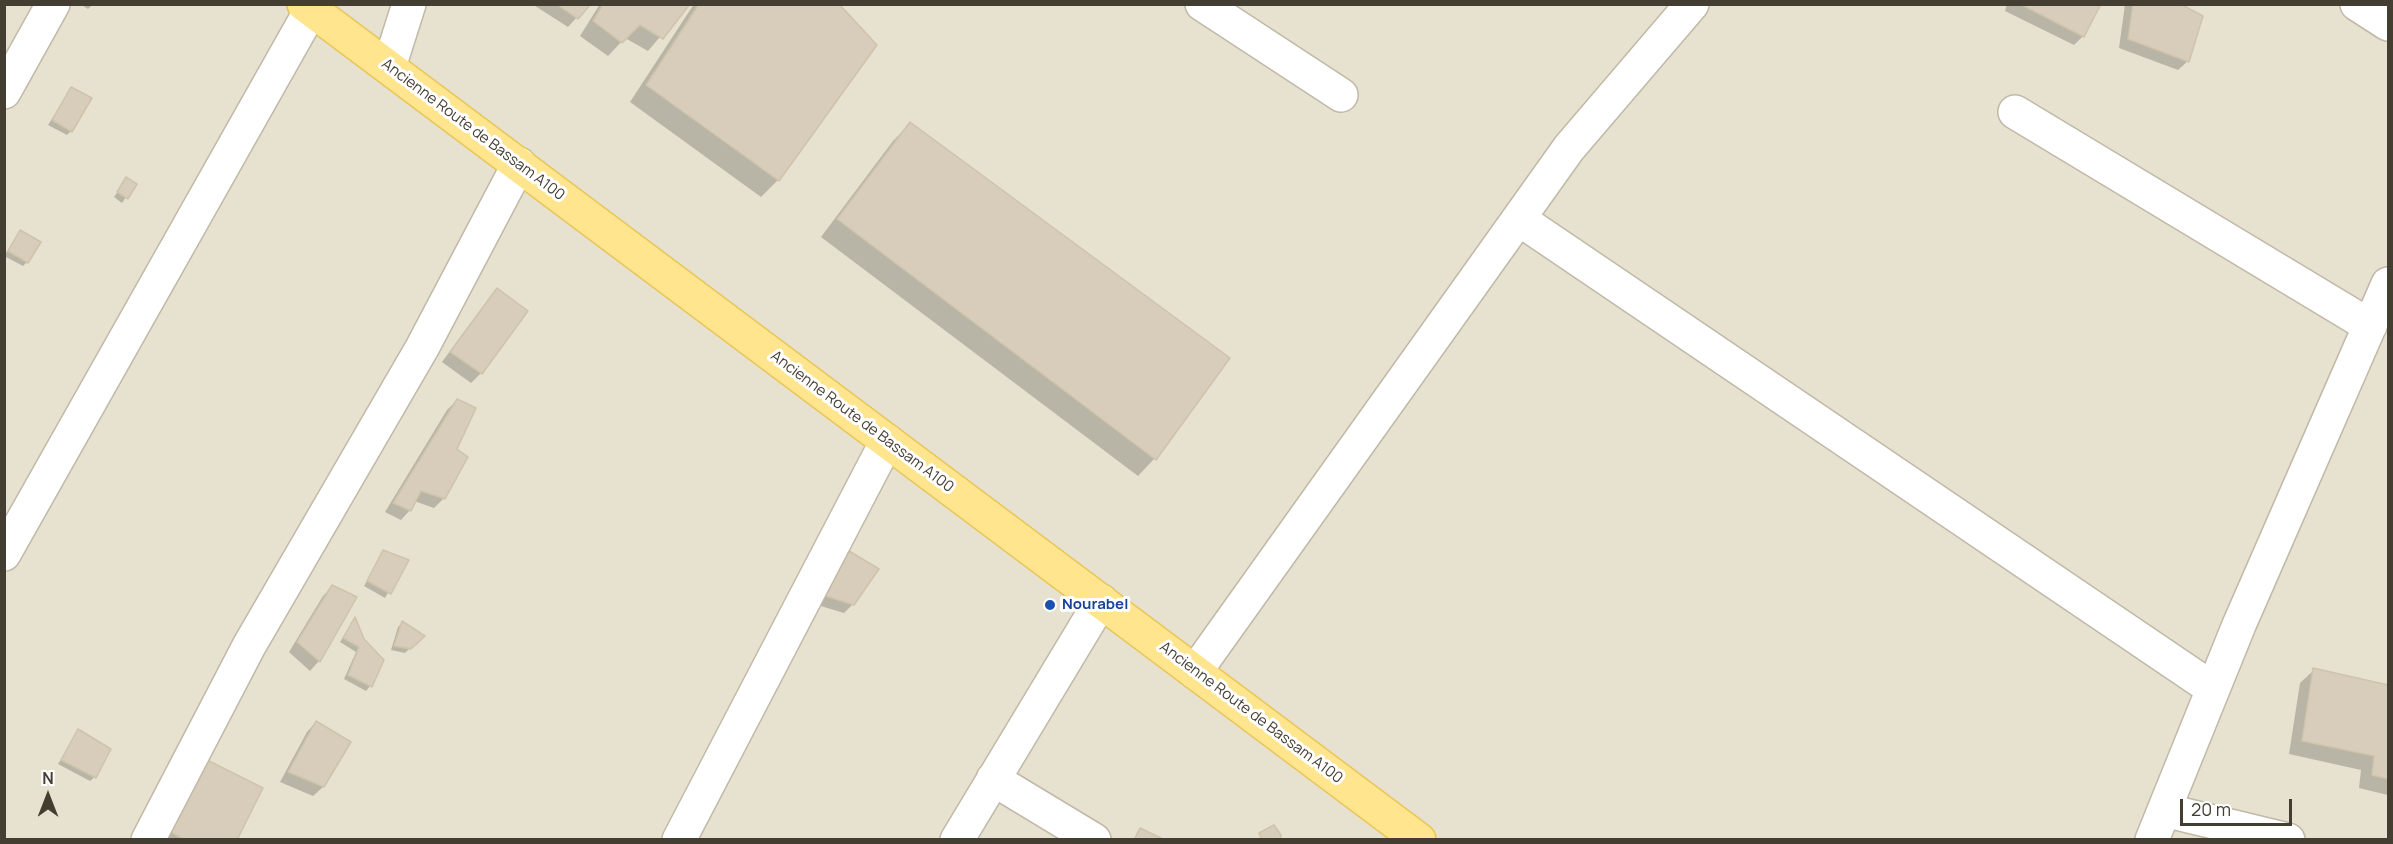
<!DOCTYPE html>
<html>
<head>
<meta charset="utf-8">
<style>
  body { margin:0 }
  #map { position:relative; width:2393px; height:844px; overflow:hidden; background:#f2eee2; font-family:Manrope,sans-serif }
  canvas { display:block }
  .frame { position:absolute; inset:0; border:6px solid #443e32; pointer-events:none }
  .north { position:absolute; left:18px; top:766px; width:60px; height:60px; -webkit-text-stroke:4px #fff; paint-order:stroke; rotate:0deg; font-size:16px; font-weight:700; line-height:24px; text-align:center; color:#443e32 }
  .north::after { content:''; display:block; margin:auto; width:21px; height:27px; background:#443e32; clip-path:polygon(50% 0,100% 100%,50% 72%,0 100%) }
  .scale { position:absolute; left:2180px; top:799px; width:112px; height:27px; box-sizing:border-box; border:3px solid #443e32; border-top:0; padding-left:8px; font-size:18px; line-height:21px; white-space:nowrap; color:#443e32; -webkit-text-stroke:4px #fff; paint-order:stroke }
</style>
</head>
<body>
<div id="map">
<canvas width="2393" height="844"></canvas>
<div class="frame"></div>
<div class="north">N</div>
<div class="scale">20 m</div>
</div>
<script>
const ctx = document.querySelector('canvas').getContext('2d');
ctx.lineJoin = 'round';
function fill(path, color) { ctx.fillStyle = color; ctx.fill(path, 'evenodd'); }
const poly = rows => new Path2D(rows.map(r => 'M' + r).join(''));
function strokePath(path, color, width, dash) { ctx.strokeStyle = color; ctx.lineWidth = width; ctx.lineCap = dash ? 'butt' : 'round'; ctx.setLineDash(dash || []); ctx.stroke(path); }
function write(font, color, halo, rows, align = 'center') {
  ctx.font = font + ' Manrope,sans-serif'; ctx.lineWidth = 6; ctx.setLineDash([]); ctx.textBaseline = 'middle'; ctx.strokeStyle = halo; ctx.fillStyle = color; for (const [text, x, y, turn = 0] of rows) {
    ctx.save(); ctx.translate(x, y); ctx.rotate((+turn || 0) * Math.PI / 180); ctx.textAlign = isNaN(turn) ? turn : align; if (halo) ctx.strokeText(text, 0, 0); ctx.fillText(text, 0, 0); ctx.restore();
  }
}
fill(poly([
  [5,5,2388,5,2388,839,5,839]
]), '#e7e1d0');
fill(poly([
  [80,4,93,4,88,9],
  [532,4,589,4,568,27],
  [600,4,688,4,648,51,625,38,608,56,580,36],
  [694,4,837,4,778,180,761,197,630,102],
  [2007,4,2099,4,2083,36,2074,45,2005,11],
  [2125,4,2176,4,2188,61,2178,70,2119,48],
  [71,89,71,131,67,135,48,125],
  [910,124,1228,358,1154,459,1138,476,821,237,893,141],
  [127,179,135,184,122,203,114,197],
  [20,232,27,262,23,266,4,256],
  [497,290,526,311,481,373,471,383,442,362,488,300],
  [457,400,455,450,444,498,434,508,414,501,410,510,401,520,385,512,447,410],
  [384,552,407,560,385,598,364,586],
  [849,553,853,604,844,613,814,604,840,562],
  [332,587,355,598,319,661,310,671,289,652,323,596],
  [355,619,363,640,382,660,370,686,366,691,344,679,356,652,340,642],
  [402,623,423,636,405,653,391,650,398,627],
  [2314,670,2388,687,2388,795,2359,788,2361,770,2289,754,2300,683],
  [316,722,349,743,323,787,313,796,280,782,307,732],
  [79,731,95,777,90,781,58,764],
  [194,770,236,840,158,840]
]), '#0003');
const building = poly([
  [556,4,591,4,578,19,556,4],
  [603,4,690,4,663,39,640,25,622,43,593,21,603,4],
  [699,4,839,4,877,45,779,181,646,85,699,4],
  [2020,4,2101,4,2084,37,2020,4],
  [2133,4,2180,4,2203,16,2189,62,2128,39,2133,4],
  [71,87,92,98,72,132,52,120,71,87],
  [910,122,1230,358,1156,460,837,219,910,122],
  [126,177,137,184,128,199,117,192,126,177],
  [20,230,41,242,28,263,8,251,20,230],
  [497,288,528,311,482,374,450,352,497,288],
  [457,399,476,408,457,449,468,457,445,499,421,491,411,511,393,503,457,399],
  [383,550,409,560,391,594,367,581,383,550],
  [849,551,879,569,854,605,822,595,849,551],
  [332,585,357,597,320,662,297,642,332,585],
  [355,617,364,639,384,660,372,687,348,675,359,647,343,638,355,617],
  [402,621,425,636,411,649,394,646,402,621],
  [2313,668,2388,685,2388,779,2372,775,2374,756,2302,741,2313,668],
  [316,721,351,742,324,787,288,772,316,721],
  [78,729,111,749,96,778,61,760,78,729],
  [203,758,263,788,237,840,185,840,167,830,203,758],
  [1274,825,1281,835,1280,840,1262,840,1259,833,1274,825],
  [1140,828,1165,840,1134,840,1140,828]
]);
fill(building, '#d7cdba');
strokePath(building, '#cfc3aa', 1.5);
const minor = poly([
  [1202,4,1341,95],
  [2357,4,2388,24],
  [389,67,409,4],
  [4,92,53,4],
  [2015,112,2370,326],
  [1519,219,2213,689],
  [4,554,311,10],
  [1195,672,1569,148,1692,4],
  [993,779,1094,840],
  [2164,810,2288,840],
  [148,840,249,646,422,348,519,164],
  [679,840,887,441],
  [957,840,1101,601],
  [2152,840,2239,625,2388,284]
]);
const major = poly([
  [304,4,1419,840]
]);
strokePath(minor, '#c1b9a7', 36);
strokePath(major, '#eac658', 36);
strokePath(minor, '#fff', 33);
strokePath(major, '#ffe58e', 33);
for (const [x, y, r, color] of [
  [1050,605,6,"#1a4fb4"]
]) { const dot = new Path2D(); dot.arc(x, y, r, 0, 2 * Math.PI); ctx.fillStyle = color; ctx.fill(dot); strokePath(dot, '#fff', 2); }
write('15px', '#443e32', '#fff', [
  ["Ancienne Route de Bassam A100",473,130,37],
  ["Ancienne Route de Bassam A100",862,422,37],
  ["Ancienne Route de Bassam A100",1251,713,37]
]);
write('bold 15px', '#164399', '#fff', [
  ["Nourabel",1062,605]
], 'left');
</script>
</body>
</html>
